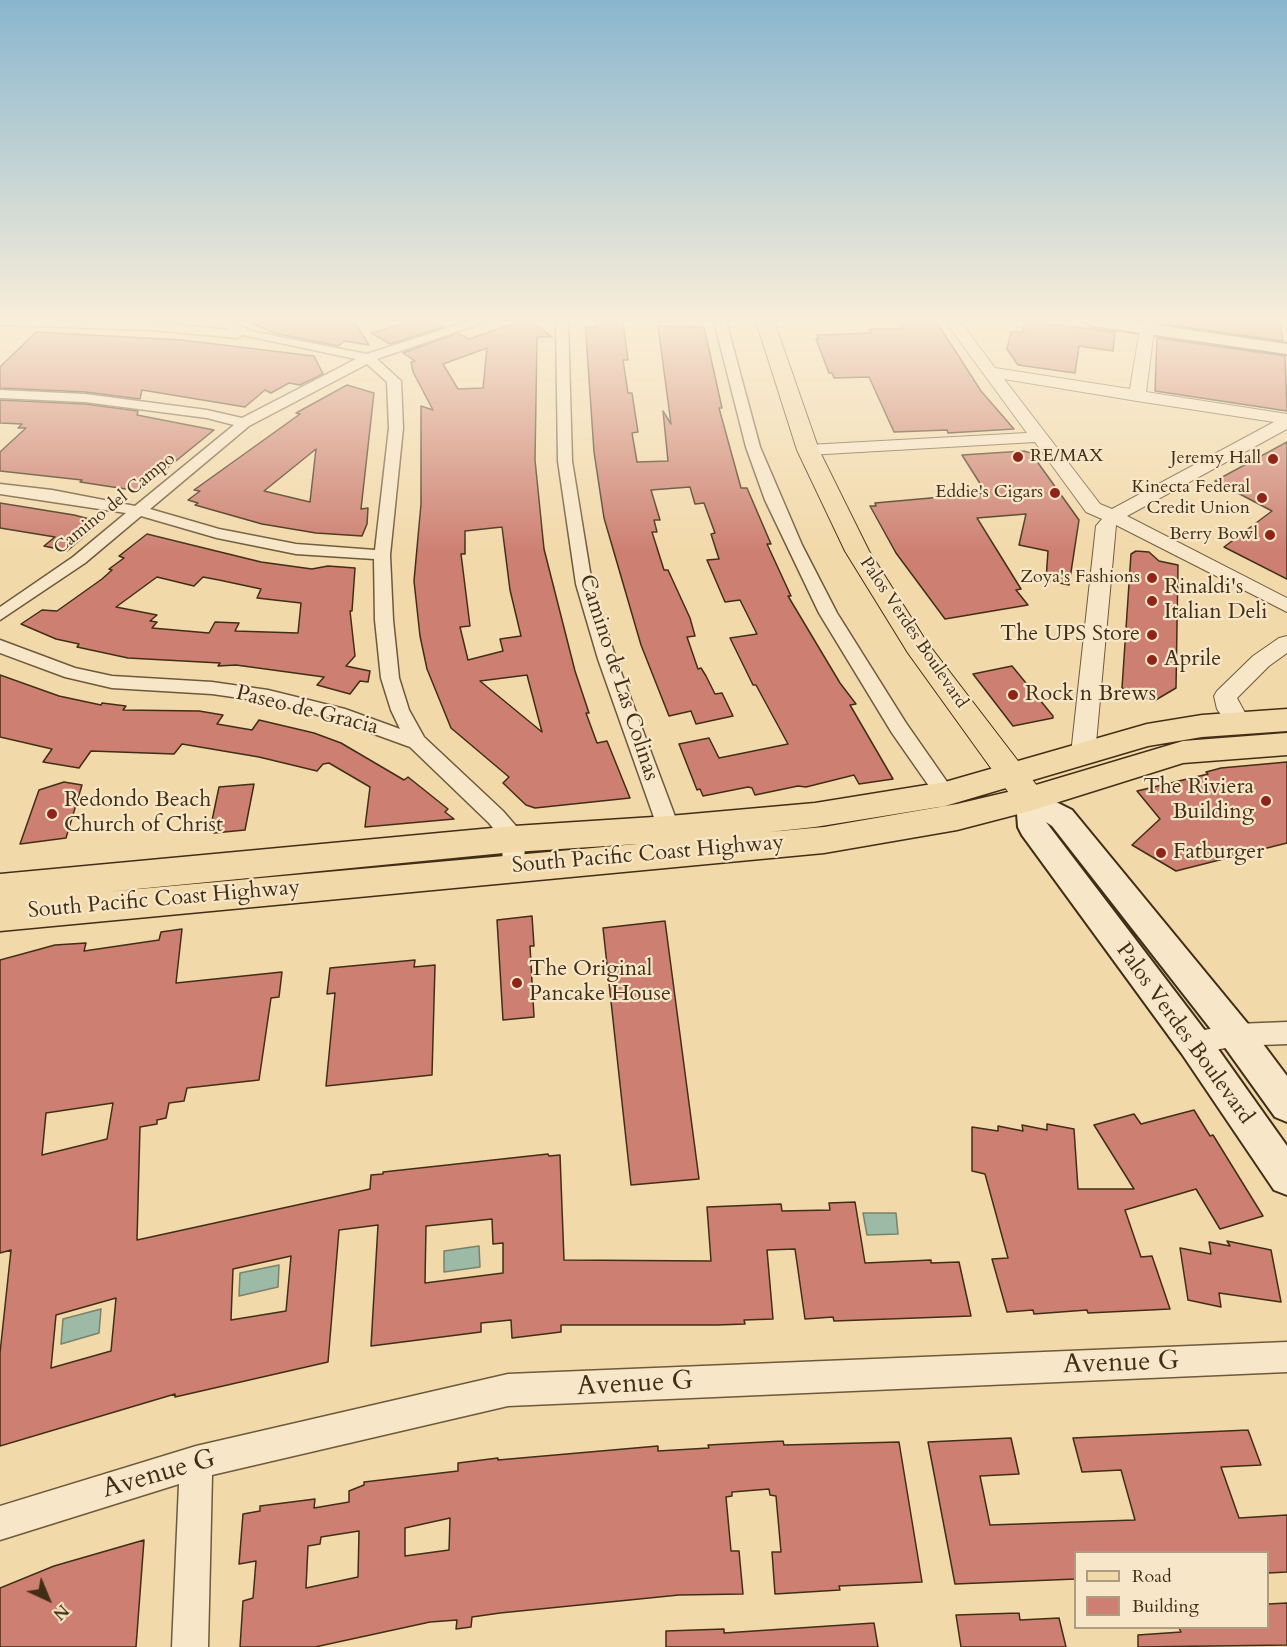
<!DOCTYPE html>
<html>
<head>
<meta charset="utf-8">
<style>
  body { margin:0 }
  #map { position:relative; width:1287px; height:1647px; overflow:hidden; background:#f2d9aa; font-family:Cardo,serif }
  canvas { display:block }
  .legend { position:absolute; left:1074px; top:1551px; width:195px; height:78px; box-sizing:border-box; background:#f7e6c8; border:2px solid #ae9c81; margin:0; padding:8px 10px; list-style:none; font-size:18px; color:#412e16 }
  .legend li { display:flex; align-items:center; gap:12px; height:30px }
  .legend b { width:30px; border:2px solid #ae9c81 }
  .north { position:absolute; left:18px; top:1569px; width:60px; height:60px; -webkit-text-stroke:4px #f7e6c8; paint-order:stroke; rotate:136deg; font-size:16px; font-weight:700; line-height:24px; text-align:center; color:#412e16 }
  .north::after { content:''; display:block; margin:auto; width:21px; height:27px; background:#412e16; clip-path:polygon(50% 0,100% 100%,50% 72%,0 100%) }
</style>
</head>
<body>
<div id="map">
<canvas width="1287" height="1647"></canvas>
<ul class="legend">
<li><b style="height:8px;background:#f2d9aa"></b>Road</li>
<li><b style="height:16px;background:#cd8072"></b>Building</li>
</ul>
<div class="north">N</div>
</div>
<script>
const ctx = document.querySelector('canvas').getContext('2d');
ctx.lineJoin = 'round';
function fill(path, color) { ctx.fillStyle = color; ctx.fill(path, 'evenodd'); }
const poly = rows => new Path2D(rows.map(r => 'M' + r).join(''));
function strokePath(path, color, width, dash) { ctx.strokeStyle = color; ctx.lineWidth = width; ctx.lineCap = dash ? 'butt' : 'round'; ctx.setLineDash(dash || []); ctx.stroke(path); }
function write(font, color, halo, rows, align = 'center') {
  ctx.font = font + ' Cardo,serif'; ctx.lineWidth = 4.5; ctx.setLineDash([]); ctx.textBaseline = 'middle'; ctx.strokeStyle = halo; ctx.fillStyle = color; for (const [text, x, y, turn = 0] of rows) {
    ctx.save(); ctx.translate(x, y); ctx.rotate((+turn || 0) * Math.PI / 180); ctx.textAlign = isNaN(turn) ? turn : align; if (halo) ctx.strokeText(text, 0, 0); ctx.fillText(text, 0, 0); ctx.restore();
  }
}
const water = poly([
  [863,1213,896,1213,898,1234,867,1235,863,1213],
  [479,1246,480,1267,444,1272,444,1251,479,1246],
  [279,1265,278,1287,239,1296,240,1273,279,1265],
  [101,1309,99,1333,61,1344,63,1319,101,1309]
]);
fill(water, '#9cbaa6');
strokePath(water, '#78826c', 1.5);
const building = poly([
  [246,321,354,321,369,345,345,341,338,346,274,333,246,321],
  [411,321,431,321,444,327,390,344,371,333,411,321],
  [521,321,531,321,552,337,537,337,535,460,544,549,575,671,589,713,586,713,597,743,607,741,630,798,535,808,526,805,503,783,509,777,451,728,427,669,420,636,414,581,421,504,421,406,433,410,413,372,411,362,415,361,403,353,458,333,469,339,521,321],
  [487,348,483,388,458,389,443,364,487,348],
  [502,527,510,590,521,636,500,639,503,651,468,660,460,627,470,626,461,554,465,554,465,531,502,527],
  [527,675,542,732,480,681,527,675],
  [899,321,936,321,981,391,1014,429,948,433,947,430,894,432,869,377,834,378,832,373,829,373,816,339,819,339,817,335,871,333,869,329,903,329,899,321],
  [1025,321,1115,332,1113,351,1079,346,1075,373,1018,365,1007,349,1011,332,1023,332,1025,321],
  [1163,321,1280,321,1283,341,1162,324,1163,321],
  [596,322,623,322,628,360,623,360,628,393,632,393,638,432,632,433,637,462,668,461,663,411,671,424,658,326,704,327,722,408,719,408,741,488,747,488,771,544,767,544,791,596,788,596,840,683,856,704,850,705,893,779,859,784,854,775,806,787,798,786,755,795,752,788,748,787,703,796,700,789,697,790,679,744,709,738,719,758,788,744,756,685,753,685,730,638,757,634,740,600,725,602,707,560,719,559,711,534,715,533,704,503,695,504,690,487,651,490,660,520,654,520,657,532,652,532,664,570,668,570,690,618,695,636,687,637,698,669,701,668,706,676,715,694,722,693,733,716,696,724,691,711,669,716,641,645,604,518,594,452,586,335,586,327,596,327,596,322],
  [36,332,182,340,314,356,323,374,300,385,289,383,271,393,265,390,245,407,142,390,140,399,85,392,0,388,0,367,36,332],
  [1157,338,1285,356,1287,411,1155,391,1157,338],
  [347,385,374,393,361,509,368,508,367,524,362,536,316,533,262,524,195,505,198,503,188,500,200,491,194,490,300,414,296,413,347,385],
  [316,449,310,502,264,491,316,449],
  [0,400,85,404,138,411,137,415,214,430,139,491,80,482,82,480,0,471,0,452,26,428,18,428,22,424,0,423,0,400],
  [1287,442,1287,579,1224,547,1272,511,1215,481,1287,442],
  [1024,451,1031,453,1079,520,1069,585,1046,580,1048,551,1019,545,1026,514,977,518,1021,589,1016,590,1028,605,945,619,896,553,870,506,876,506,875,503,986,493,962,455,1024,451],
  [0,503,74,515,101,522,67,551,44,546,55,537,0,528,0,503],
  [147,534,261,562,312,569,328,566,355,568,352,611,350,611,355,656,346,666,370,671,368,682,360,681,350,694,317,685,324,677,236,665,218,666,220,663,128,658,77,647,79,644,56,639,21,624,42,610,57,611,102,579,112,570,109,569,124,558,119,556,147,534],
  [157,577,194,586,203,577,219,580,261,589,257,598,301,603,298,633,235,631,239,623,215,622,209,633,152,628,157,622,150,621,157,615,116,607,157,577],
  [1136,551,1149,552,1159,561,1178,565,1176,688,1154,701,1122,688,1131,554,1136,551],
  [1012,666,1053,716,1053,718,1013,726,973,674,1012,666],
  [0,675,59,696,101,705,102,703,126,706,123,710,199,711,223,715,217,724,252,730,259,720,314,733,341,743,404,780,408,777,448,809,445,812,454,819,365,827,370,787,329,763,323,764,317,771,259,757,182,744,174,754,91,751,79,768,43,762,52,749,0,737,0,675],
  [1287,762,1287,843,1176,871,1132,845,1160,819,1137,791,1208,774,1206,772,1221,768,1287,762],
  [64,782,82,785,66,838,20,844,39,790,64,782],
  [254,784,245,830,214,833,215,830,210,830,219,787,254,784],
  [532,916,534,946,530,946,534,1017,503,1020,497,920,532,916],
  [665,921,699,1179,631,1185,603,928,665,921],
  [182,929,176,983,282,972,279,997,271,998,259,1080,187,1088,184,1101,169,1103,166,1118,157,1120,157,1124,140,1127,137,1240,370,1189,371,1175,383,1174,383,1172,548,1154,549,1156,560,1155,564,1260,711,1261,707,1207,781,1204,782,1211,830,1210,829,1203,855,1202,865,1263,931,1260,931,1263,959,1262,971,1316,834,1321,833,1317,805,1319,795,1249,767,1250,773,1319,744,1320,745,1324,717,1325,561,1325,561,1332,512,1338,511,1320,481,1323,481,1332,371,1346,378,1225,339,1230,328,1362,175,1397,175,1394,0,1446,0,1353,11,1250,0,1253,0,960,55,945,86,943,84,951,159,940,161,932,182,929],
  [113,1103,107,1139,42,1155,46,1113,113,1103],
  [492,1219,493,1244,503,1243,503,1273,425,1283,426,1226,492,1219],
  [291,1256,286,1311,231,1320,233,1269,291,1256],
  [116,1298,111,1351,51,1368,56,1315,116,1298],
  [415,960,414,967,435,965,432,1075,326,1086,335,993,327,994,330,968,415,960],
  [1194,1110,1210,1136,1213,1135,1263,1216,1220,1229,1196,1189,1125,1210,1141,1257,1152,1256,1170,1309,1088,1313,1087,1310,1034,1314,1033,1310,1007,1312,992,1259,1008,1258,985,1174,972,1171,972,1127,998,1131,998,1126,1023,1131,1022,1125,1047,1130,1047,1124,1074,1129,1078,1189,1134,1189,1094,1125,1134,1114,1141,1124,1194,1110],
  [1227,1241,1271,1250,1281,1302,1219,1293,1221,1307,1188,1300,1180,1248,1211,1254,1209,1242,1230,1246,1227,1241],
  [1248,1430,1261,1465,1221,1467,1239,1518,1287,1515,1287,1572,1268,1573,1268,1552,1076,1552,1076,1579,955,1584,928,1442,1011,1438,1019,1474,980,1476,990,1525,1135,1520,1121,1470,1082,1472,1073,1438,1248,1430],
  [783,1441,784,1445,899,1442,922,1582,839,1586,840,1590,775,1594,772,1552,781,1552,776,1496,770,1495,769,1489,732,1492,732,1496,726,1497,731,1551,739,1551,743,1594,679,1595,500,1613,472,1617,471,1627,456,1629,457,1620,430,1622,315,1647,240,1647,243,1601,253,1598,256,1561,239,1564,243,1514,260,1511,260,1506,315,1499,314,1508,349,1502,349,1491,364,1485,364,1482,458,1471,458,1463,498,1458,498,1460,658,1446,658,1451,709,1448,708,1445,783,1441],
  [450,1518,449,1550,405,1556,405,1528,450,1518],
  [359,1531,358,1577,306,1588,308,1546,320,1544,321,1537,359,1531],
  [144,1540,136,1647,0,1647,0,1588,54,1566,144,1540],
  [1287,1603,1287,1645,1138,1647,1138,1635,1181,1632,1179,1628,1268,1628,1268,1604,1287,1603],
  [1019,1613,1020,1620,1059,1618,1066,1647,961,1647,956,1615,1019,1613],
  [874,1623,878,1647,666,1647,666,1631,724,1629,724,1633,874,1623]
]);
fill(building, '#cd8072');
strokePath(building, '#412e16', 1.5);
const minor = poly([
  [0,321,153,322,230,330,214,321,230,321,255,332,367,354,469,321,488,321,377,359,401,381,403,428,390,555,393,620,399,678,409,710,424,737,503,811,522,833,525,839,524,867,521,873,513,876,505,873,502,867,503,841,489,823,410,747,333,719,268,702,212,694,112,688,65,677,0,653,0,640,75,668,112,676,212,682,268,690,345,709,400,729,391,710,381,678,375,620,374,559,296,554,217,538,141,516,85,563,0,620,0,607,73,557,126,513,0,494,0,484,52,490,135,506,234,425,207,418,85,402,0,398,0,390,85,394,207,410,242,418,356,359,242,335,237,338,153,330,0,325,0,321],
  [367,364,387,382,389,428,375,550,296,544,219,529,150,509,249,426,367,364],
  [556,321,568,321,572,461,592,584,616,659,685,843,682,849,674,851,666,849,663,843,598,659,576,584,558,461,556,321],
  [714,321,726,321,760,447,802,545,837,613,906,723,952,789,955,794,952,799,945,802,938,799,892,733,819,613,765,500,746,447,714,321],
  [1287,1022,1287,1044,1236,1046,1194,1054,1185,1051,1182,1043,1185,1035,1194,1032,1236,1024,1287,1022],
  [1287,1342,1287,1372,508,1406,212,1475,208,1647,172,1647,179,1484,0,1540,0,1506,196,1446,508,1374,1287,1342]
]);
const tertiary = poly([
  [945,321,960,321,995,368,1130,389,1140,329,1146,321,1161,321,1154,330,1146,392,1287,414,1287,429,1127,516,1287,598,1287,612,1116,525,1095,754,1091,760,1083,763,1075,760,1071,754,1096,526,1102,519,1086,512,1035,442,808,455,799,450,808,445,1027,433,945,321],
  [1004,379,1137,401,1274,422,1112,509,1100,504,1004,379],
  [1287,636,1287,653,1269,666,1237,698,1250,722,1246,728,1238,730,1230,728,1217,709,1214,696,1217,691,1253,656,1279,638,1287,636]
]);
const secondary = poly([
  [1084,321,1127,321,1287,344,1287,354,1092,326,1084,321],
  [1030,789,1072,810,1248,1024,1287,1076,1287,1122,1275,1117,1224,1046,1052,826,1046,822,1206,1032,1287,1146,1287,1195,1274,1190,1182,1054,1022,835,1018,827,1016,799,1020,792,1030,789]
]);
const primary = poly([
  [756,321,774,321,819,450,869,551,926,641,1041,791,1045,799,1041,807,1030,811,1019,807,908,653,845,551,797,450,756,321]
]);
const trunk = poly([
  [1287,709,1287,731,1202,737,1148,746,945,806,815,827,769,832,824,827,957,804,1029,787,1183,741,1287,733,1287,755,1183,763,1030,811,957,830,824,853,0,931,0,874,514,826,669,816,815,803,945,782,1147,724,1202,715,1287,709],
  [637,844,106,892,514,852,637,844]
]);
strokePath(minor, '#6d593b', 3);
strokePath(tertiary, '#6d593b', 2);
strokePath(secondary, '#412e16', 4);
strokePath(primary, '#412e16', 2);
strokePath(trunk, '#412e16', 3);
fill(minor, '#f7e6c8');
fill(tertiary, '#f7e6c8');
fill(secondary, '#f7e6c8');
fill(primary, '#f2d9aa');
fill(trunk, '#f2d9aa');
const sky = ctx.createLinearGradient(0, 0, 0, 552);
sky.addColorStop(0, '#89b6ce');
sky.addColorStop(0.58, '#f9eed9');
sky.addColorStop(1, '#f9eed900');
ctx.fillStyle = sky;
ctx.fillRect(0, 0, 1287, 552);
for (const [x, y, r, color] of [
  [1018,457,6,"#8f2418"],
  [1273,459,6,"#8f2418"],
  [1055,493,6,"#8f2418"],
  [1262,498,6,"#8f2418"],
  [1270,535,6,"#8f2418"],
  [1152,578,6,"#8f2418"],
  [1152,601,6,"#8f2418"],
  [1152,635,6,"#8f2418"],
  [1152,660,6,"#8f2418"],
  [1013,695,6,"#8f2418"],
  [1266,801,6,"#8f2418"],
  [52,814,6,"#8f2418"],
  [1161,853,6,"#8f2418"],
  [517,983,6,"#8f2418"]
]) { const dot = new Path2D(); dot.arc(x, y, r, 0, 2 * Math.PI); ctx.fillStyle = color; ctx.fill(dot); strokePath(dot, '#f7e6c8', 2); }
write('18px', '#412e16', '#f7e6c8', [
  ["RE/MAX",1030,457,"left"],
  ["Jeremy Hall",1261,459],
  ["Kinecta Federal",1250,488],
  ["Credit Union",1250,509],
  ["Eddie's Cigars",1043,493],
  ["Berry Bowl",1258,535],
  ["Zoya's Fashions",1140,578]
], 'right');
write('18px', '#412e16', '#f7e6c8', [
  ["Camino del Campo",115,504,-39],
  ["Palos Verdes Boulevard",913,633,56]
]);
write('22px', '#412e16', '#f7e6c8', [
  ["Rinaldi's",1164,588],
  ["Italian Deli",1164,613],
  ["The UPS Store",1140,635,"right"],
  ["Aprile",1164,660],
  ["Rock n Brews",1025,695],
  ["The Riviera",1254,788,"right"],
  ["Building",1254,813,"right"],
  ["Redondo Beach",64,801],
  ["Church of Christ",64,826],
  ["Fatburger",1173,853],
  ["The Original",529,970],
  ["Pancake House",529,995]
], 'left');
write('22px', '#412e16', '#f7e6c8', [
  ["Camino de Las Colinas",618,678,72],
  ["Paseo de Gracia",307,711,14],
  ["South Pacific Coast Highway",648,855,-5],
  ["South Pacific Coast Highway",164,900,-5],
  ["Palos Verdes Boulevard",1184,1034,54]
]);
write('27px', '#412e16', '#f7e6c8', [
  ["Avenue G",1121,1364,-2],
  ["Avenue G",635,1385,-3],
  ["Avenue G",159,1475,-16]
]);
</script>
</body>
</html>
